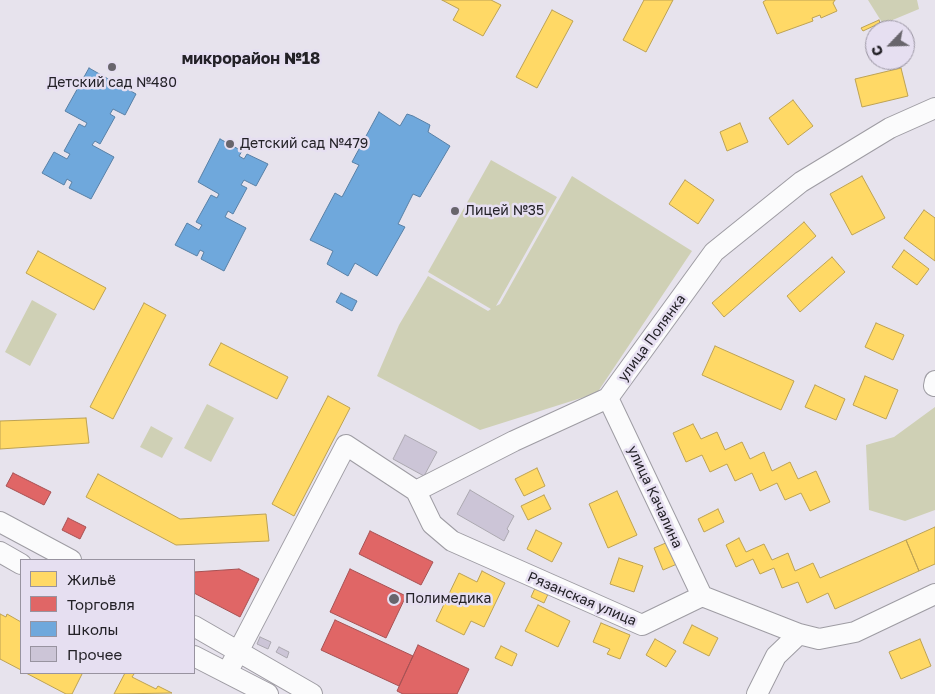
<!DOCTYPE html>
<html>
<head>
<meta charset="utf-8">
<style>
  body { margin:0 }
  #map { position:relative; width:935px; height:694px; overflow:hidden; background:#e7e3ed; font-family:"Golos Text",sans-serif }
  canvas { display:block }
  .legend { position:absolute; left:20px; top:559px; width:175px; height:115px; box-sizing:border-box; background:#e6dff1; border:1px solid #9893a0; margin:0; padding:6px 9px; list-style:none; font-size:15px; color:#232127 }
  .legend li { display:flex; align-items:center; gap:10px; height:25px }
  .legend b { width:25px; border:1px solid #9893a0 }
  .north { position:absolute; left:865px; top:20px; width:50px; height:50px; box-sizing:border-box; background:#e6dff1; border:1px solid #9893a0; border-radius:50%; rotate:246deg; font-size:14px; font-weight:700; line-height:20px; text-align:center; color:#232127 }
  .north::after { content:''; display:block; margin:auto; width:18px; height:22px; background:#68656c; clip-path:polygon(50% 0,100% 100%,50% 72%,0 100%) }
</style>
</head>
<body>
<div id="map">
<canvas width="935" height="694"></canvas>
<ul class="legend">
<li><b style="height:14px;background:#ffd966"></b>Жильё</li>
<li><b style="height:14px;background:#e06666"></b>Торговля</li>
<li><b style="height:14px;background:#6fa8dc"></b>Школы</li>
<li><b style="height:14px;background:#ccc5d7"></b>Прочее</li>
</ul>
<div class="north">С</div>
</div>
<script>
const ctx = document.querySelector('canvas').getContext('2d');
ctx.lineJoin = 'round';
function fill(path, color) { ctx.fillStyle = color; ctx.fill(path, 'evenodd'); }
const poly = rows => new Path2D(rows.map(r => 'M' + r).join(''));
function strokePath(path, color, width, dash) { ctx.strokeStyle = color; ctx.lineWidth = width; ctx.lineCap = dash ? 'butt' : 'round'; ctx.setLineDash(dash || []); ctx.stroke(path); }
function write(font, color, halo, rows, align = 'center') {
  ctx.font = font + ' "Golos Text",sans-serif'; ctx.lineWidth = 5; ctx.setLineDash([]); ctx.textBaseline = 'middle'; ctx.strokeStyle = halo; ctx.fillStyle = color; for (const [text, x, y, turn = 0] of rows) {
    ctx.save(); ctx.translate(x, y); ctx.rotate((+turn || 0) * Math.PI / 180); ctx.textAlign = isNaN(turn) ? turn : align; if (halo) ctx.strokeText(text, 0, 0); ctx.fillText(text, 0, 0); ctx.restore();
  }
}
fill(poly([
  [868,0,917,0,919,9,883,24],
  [491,160,557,197,496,306,500,304,572,176,692,251,597,393,480,430,377,376,399,325,428,276,488,311,491,309,428,272],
  [32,300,57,314,30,366,5,352],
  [207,404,234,418,211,462,184,448],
  [935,407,935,510,905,521,869,510,866,445,894,437],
  [151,426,173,438,162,458,140,447]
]), '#cfd0b5');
const homes = poly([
  [442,0,491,0,501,5,483,36,453,20,459,9,442,0],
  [644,0,673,0,646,52,623,40,644,0],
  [835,0,833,3,837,11,821,18,820,15,812,18,813,21,777,34,763,2,766,0,835,0],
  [552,10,573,21,537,88,516,77,552,10],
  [879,20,880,23,863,31,861,28,879,20],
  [901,68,908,96,862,107,855,79,901,68],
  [793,100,813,126,788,145,769,118,793,100],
  [740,123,748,142,727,151,720,132,740,123],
  [862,176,885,218,852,235,830,194,862,176],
  [685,180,714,200,698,224,669,204,685,180],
  [924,210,935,218,935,261,904,238,924,210],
  [804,222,816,236,724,317,712,303,804,222],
  [904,250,929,269,917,285,892,267,904,250],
  [38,251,106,288,94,310,26,273,38,251],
  [832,257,845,272,800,312,787,296,832,257],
  [144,303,166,315,113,419,90,407,144,303],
  [876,323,904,335,893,360,865,347,876,323],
  [221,343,288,377,277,399,209,365,221,343],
  [715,346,794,381,781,410,702,375,715,346],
  [865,376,898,390,886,419,853,405,865,376],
  [815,385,845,399,836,420,805,407,815,385],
  [328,396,350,408,294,516,272,504,328,396],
  [86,418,89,443,0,449,0,421,86,418],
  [693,424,701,439,717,432,725,450,742,442,750,459,764,452,772,471,790,462,798,479,816,471,830,502,810,511,801,493,785,500,777,483,760,491,752,473,735,481,727,464,710,472,702,455,686,462,673,433,693,424],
  [537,468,545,486,524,496,515,479,537,468],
  [98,474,180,519,266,514,269,541,176,545,86,497,98,474],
  [617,491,637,535,608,548,589,504,617,491],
  [544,495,551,509,528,520,521,506,544,495],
  [718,509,724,522,704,532,698,519,718,509],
  [935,527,935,564,919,571,906,540,935,527],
  [536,530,562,543,552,562,527,549,536,530],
  [739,538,746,552,764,544,772,560,788,553,795,571,813,563,820,578,906,540,919,571,835,609,828,593,807,603,798,582,782,588,774,568,760,574,753,559,736,567,726,545,739,538],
  [668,542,677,564,663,570,654,548,668,542],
  [619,558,643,566,634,592,610,584,619,558],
  [482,571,505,583,484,627,471,621,464,635,436,621,459,573,477,582,482,571],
  [536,586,549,592,544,603,531,597,536,586],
  [538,605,570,621,558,647,525,631,538,605],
  [0,614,6,617,7,614,21,622,21,670,0,659,0,614],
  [601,623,630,635,620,659,607,654,610,649,593,642,601,623],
  [692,625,718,638,709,656,683,643,692,625],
  [655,639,676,651,666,667,646,655,655,639],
  [920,639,931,666,901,679,889,652,920,639],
  [501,646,517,654,512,666,495,658,501,646],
  [26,673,81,673,82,674,72,694,66,694,26,673],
  [125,673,131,673,134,674,132,677,156,689,158,686,172,693,114,694,125,673]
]);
fill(homes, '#ffd966');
strokePath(homes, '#bda253', 1);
const shops = poly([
  [13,473,51,492,44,505,6,486,13,473],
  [68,518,86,527,80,539,62,530,68,518],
  [370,531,433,562,421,585,359,554,370,531],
  [239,569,259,579,240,617,194,593,194,572,239,569],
  [350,569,406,596,386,638,330,612,350,569],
  [335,620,413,656,399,686,321,650,335,620],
  [418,645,469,669,457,694,403,694,397,691,418,645]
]);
fill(shops, '#e06666');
strokePath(shops, '#a75153', 1);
const schools = poly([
  [89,68,110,80,107,85,112,88,115,82,136,94,125,115,113,109,110,114,115,117,100,144,95,141,92,145,114,157,91,199,69,188,72,182,67,179,64,185,42,173,54,152,67,159,70,154,64,151,79,124,85,127,87,123,65,111,89,68],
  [379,112,400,126,407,114,413,116,430,125,428,132,450,146,420,197,413,194,398,224,405,227,377,276,355,263,348,276,327,264,333,251,310,240,335,193,342,197,359,165,352,162,379,112],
  [220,139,242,151,239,156,244,159,247,154,268,164,256,186,244,180,241,185,247,188,233,214,228,211,225,217,246,228,224,271,201,259,204,252,200,250,197,256,175,245,187,223,199,230,202,225,196,222,211,195,217,198,219,194,198,182,220,139],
  [341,293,357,301,352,311,336,302,341,293]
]);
fill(schools, '#6fa8dc');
strokePath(schools, '#5880a6', 1);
const building = poly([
  [405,435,437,452,424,476,393,459,405,435],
  [470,490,514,516,507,529,509,531,504,541,457,514,470,490],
  [260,637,271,642,268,649,257,644,260,637],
  [279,647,289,652,287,658,276,652,279,647]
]);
fill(building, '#ccc5d7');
strokePath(building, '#aba8b0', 1);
const minor = poly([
  [934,386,935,381],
  [608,398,702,596],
  [416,491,432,524,452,541,642,625,702,596,799,634],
  [0,522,71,560],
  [0,552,21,564],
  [194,626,312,694],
  [194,656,268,694],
  [227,673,346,445,416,491,514,441,608,398,714,252,801,182,890,128,935,108],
  [757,694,776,656,799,634,819,639,855,632,935,594]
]);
strokePath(minor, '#9e9ca3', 22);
strokePath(minor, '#fbfbfc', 20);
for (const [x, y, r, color] of [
  [112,67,5,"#68656c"],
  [230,144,5,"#68656c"],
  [455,211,5,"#68656c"],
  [394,599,6,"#68656c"]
]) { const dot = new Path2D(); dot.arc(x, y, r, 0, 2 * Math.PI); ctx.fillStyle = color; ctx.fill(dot); strokePath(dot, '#e6dff1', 2); }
write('14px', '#232127', '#e6dff1', [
  ["Детский сад №480",112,83,"center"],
  ["Детский сад №479",240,144],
  ["Лицей №35",465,211],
  ["Полимедика",405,599]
], 'left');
write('14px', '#232127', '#e6dff1', [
  ["улица Полянка",652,338,-54],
  ["улица Качалина",655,497,65],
  ["Рязанская улица",582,599,23]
]);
write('bold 16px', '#232127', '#e6dff1', [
  ["микрорайон №18",251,59]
]);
</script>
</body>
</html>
